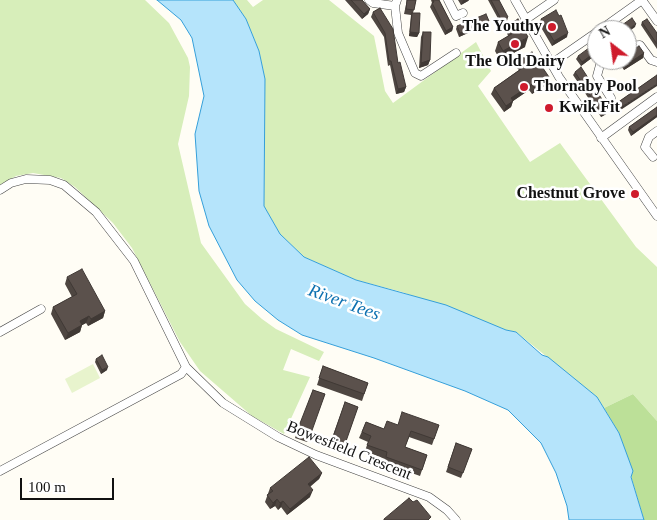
<!DOCTYPE html>
<html>
<head>
<meta charset="utf-8">
<style>
  body { margin:0 }
  #map { position:relative; width:657px; height:520px; overflow:hidden; background:#fffdf5; font-family:"Times New Roman",serif }
  canvas { display:block }
  .north { position:absolute; left:587px; top:20px; width:50px; height:50px; box-sizing:border-box; background:#fff; border:1px solid #a0a0a0; border-radius:50%; rotate:330deg; font-size:14px; font-weight:700; line-height:20px; text-align:center; color:#111 }
  .north::after { content:''; display:block; margin:auto; width:18px; height:22px; background:#cf1b2c; clip-path:polygon(50% 0,100% 100%,50% 72%,0 100%) }
  .scale { position:absolute; left:20px; top:478px; width:94px; height:22px; box-sizing:border-box; border:2px solid #111; border-top:0; padding-left:6px; font-size:15px; line-height:18px; white-space:nowrap; color:#111; -webkit-text-stroke:4px #fff; paint-order:stroke }
</style>
</head>
<body>
<div id="map">
<canvas width="657" height="520"></canvas>
<div class="north">N</div>
<div class="scale">100 m</div>
</div>
<script>
const ctx = document.querySelector('canvas').getContext('2d');
ctx.lineJoin = 'round';
function fill(path, color) { ctx.fillStyle = color; ctx.fill(path, 'evenodd'); }
const poly = rows => new Path2D(rows.map(r => 'M' + r).join(''));
function strokePath(path, color, width, dash) { ctx.strokeStyle = color; ctx.lineWidth = width; ctx.lineCap = dash ? 'butt' : 'round'; ctx.setLineDash(dash || []); ctx.stroke(path); }
function write(font, color, halo, rows, align = 'center') {
  ctx.font = font + ' "Times New Roman",serif'; ctx.lineWidth = 5; ctx.setLineDash([]); ctx.textBaseline = 'middle'; ctx.strokeStyle = halo; ctx.fillStyle = color; for (const [text, x, y, turn = 0] of rows) {
    ctx.save(); ctx.translate(x, y); ctx.rotate((+turn || 0) * Math.PI / 180); ctx.textAlign = isNaN(turn) ? turn : align; if (halo) ctx.strokeText(text, 0, 0); ctx.fillText(text, 0, 0); ctx.restore();
  }
}
fill(poly([
  [0,0,145,0,169,23,188,58,190,67,189,96,178,144,201,243,245,304,262,319,276,329,324,352,319,361,291,349,283,370,310,377,284,434,252,416,200,371,180,342,132,248,113,223,75,187,61,178,33,173,16,176,0,185],
  [233,0,247,0,253,7,263,0,329,0,374,36,385,91,393,103,476,42,491,71,478,86,530,162,560,143,636,247,657,267,657,421,633,394,604,408,597,397,516,332,506,330,402,292,356,280,304,257,280,234,264,206,265,79,259,51,246,19]
]), '#d7eeba');
fill(poly([
  [633,394,657,421,657,520,644,520,631,476,632,471,619,433,604,408]
]), '#bce098');
fill(poly([
  [93,364,100,378,72,393,65,379]
]), '#e8f4cd');
const water = poly([
  [157,0,233,0,246,19,259,51,265,79,264,206,280,234,304,257,356,280,446,305,506,330,516,332,542,355,548,357,597,397,619,433,633,471,631,477,644,520,569,520,567,506,556,473,541,443,508,410,465,391,374,358,302,335,278,320,255,301,237,280,209,226,199,191,195,134,204,96,192,38,181,20,157,0]
]);
fill(water, '#b5e4fb');
strokePath(water, '#359fd9', 1);
const minor = poly([
  [369,0,373,3,395,6],
  [397,0,395,6,398,33,415,73,421,76,456,53],
  [448,0,456,16,463,13],
  [515,0,559,77,657,216],
  [525,20,554,0],
  [600,30,642,0,657,21],
  [627,46,640,45,651,60,657,62],
  [606,60,600,65,597,76,611,98],
  [551,64,597,32],
  [601,138,657,97],
  [653,157,645,147,649,137,657,131],
  [0,190,11,183,26,179,50,180,64,185,96,212,134,261,186,367,181,374,0,471],
  [0,332,41,309],
  [186,367,223,403,278,437,316,455,429,497,447,510,456,520]
]);
strokePath(minor, '#444', 9);
strokePath(minor, '#fff', 8);
fill(poly([
  [345,0,362,0,370,9,368,14,362,19],
  [407,0,416,0,413,13,419,33,417,37,409,36,411,15,404,14],
  [431,0,439,0,453,27,452,31,445,35,430,7,432,3],
  [458,0,469,0,468,1,461,5],
  [488,0,499,0,507,21,501,24],
  [380,8,406,87,404,92,396,94,390,65,388,66,384,37,371,17,373,12],
  [559,16,567,37,552,46,539,24,541,19],
  [489,21,488,24,459,37,456,29,457,26],
  [642,22,657,33,657,49,641,25],
  [510,24,525,47,500,60,495,51,498,42,508,36,507,33],
  [423,32,430,60,428,65,419,68,421,37],
  [644,53,643,58,624,70,619,63,620,60,627,60],
  [594,54,593,57,581,66,576,59,578,56],
  [519,61,547,84,532,94,529,90,513,101,511,107,504,112,491,94,494,88,519,70,517,68],
  [575,72,609,110,608,113,601,117,573,75],
  [657,75,616,113,613,108,614,105],
  [657,107,657,117,631,136,628,130,629,127],
  [67,277,105,311,103,318,88,326,86,323,82,325,80,332,65,340,51,314,53,307,72,297,65,284],
  [96,359,107,370,101,374,95,362],
  [323,366,368,383,362,401,317,385],
  [313,390,325,394,307,442,295,438],
  [345,402,358,407,341,454,328,449],
  [366,422,384,429,398,425,439,425,432,445,409,437,405,447,427,455,420,476,384,463,385,459,365,451,368,442,359,438],
  [456,443,472,449,461,478,446,472],
  [322,473,319,479,310,487,310,497,287,515,281,507,278,510,275,506,270,509,265,502,270,488]
]), '#4e4641');
fill(poly([
  [463,0,469,0,468,1,461,5],
  [370,9,368,14,362,19,364,14],
  [508,17,507,21,501,24,502,21],
  [489,21,488,24,459,37,460,33],
  [636,24,635,27,627,33,627,30],
  [453,27,452,31,445,35,446,31],
  [410,32,419,33,417,37,409,36],
  [568,33,567,37,552,46,554,41],
  [528,37,525,47,500,60,503,51],
  [597,50,597,52,594,54,593,57,581,66,582,62,593,52],
  [644,53,643,58,624,70,626,65],
  [430,60,428,65,419,68,421,63],
  [549,77,547,84,532,94,534,88],
  [532,84,529,90,513,101,511,107,504,112,506,106,511,98],
  [657,84,657,86,616,113,617,110],
  [406,87,404,92,396,94,398,89],
  [609,110,608,113,601,117,602,114],
  [657,115,657,117,631,136,633,132],
  [105,311,103,318,88,326,91,319],
  [89,316,86,323,77,328,80,321],
  [82,325,80,332,65,340,68,333],
  [108,367,107,370,101,374,102,370],
  [322,473,319,479,305,490,308,484],
  [313,490,310,497,287,515,290,509],
  [277,499,275,506,270,509,273,503],
  [283,501,281,507,278,510,280,503]
]), '#403935');
const building = poly([
  [351,0,362,0,370,9,364,14,351,0],
  [407,0,416,0,414,10,406,9,407,0],
  [433,0,439,0,453,27,446,31,432,3,434,2,433,0],
  [491,0,499,0,508,17,502,21,491,0],
  [380,8,393,29,398,63,400,62,406,87,398,89,391,61,389,61,385,33,373,12,380,8],
  [556,10,559,16,561,15,568,33,554,41,541,19,556,10],
  [412,13,420,13,419,33,410,32,412,13],
  [486,14,489,21,460,33,457,26,486,14],
  [632,18,636,24,627,30,615,30,632,18],
  [518,19,528,37,503,51,498,42,515,32,510,24,518,19],
  [647,19,657,33,657,44,642,22,647,19],
  [423,32,431,32,430,60,421,63,423,32],
  [597,42,597,50,593,52,594,53,582,62,578,56,597,42],
  [639,46,644,53,626,65,622,60,627,60,627,54,639,46],
  [532,52,549,77,534,88,532,84,511,98,513,101,506,106,494,88,524,67,519,61,532,52],
  [581,67,609,110,602,114,575,72,581,67],
  [657,75,657,84,617,110,614,105,657,75],
  [657,107,657,115,633,132,629,127,657,107],
  [82,269,105,311,91,319,89,316,80,321,82,325,68,333,53,307,77,294,67,277,82,269],
  [102,355,108,367,102,370,96,359,102,355],
  [323,366,368,383,364,394,319,378,323,366],
  [313,390,325,394,310,436,297,431,313,390],
  [345,402,358,407,344,447,331,443,345,402],
  [402,412,439,425,434,439,411,431,405,447,427,455,422,470,386,457,387,452,367,445,371,436,362,432,366,422,384,429,387,421,398,425,402,412],
  [456,443,472,449,463,473,448,467,456,443],
  [309,457,322,473,308,484,313,490,290,509,283,501,280,503,277,499,273,503,267,495,273,491,270,488,309,457],
  [409,498,413,502,417,500,431,517,428,520,384,520,384,519,409,498]
]);
fill(building, '#5b514c');
strokePath(building, '#403935', 1);
for (const [x, y, r, color] of [
  [552,27,5,"#cf1b2c"],
  [515,44,5,"#cf1b2c"],
  [524,87,5,"#cf1b2c"],
  [549,108,5,"#cf1b2c"],
  [635,194,5,"#cf1b2c"]
]) { const dot = new Path2D(); dot.arc(x, y, r, 0, 2 * Math.PI); ctx.fillStyle = color; ctx.fill(dot); strokePath(dot, '#fff', 2); }
write('bold 16px', '#111', '#fff', [
  ["The Youthy",542,27],
  ["The Old Dairy",515,62,"center"],
  ["Thornaby Pool",534,87,"left"],
  ["Kwik Fit",559,108,"left"],
  ["Chestnut Grove",625,194]
], 'right');
write('16px', '#111', '#fff', [
  ["Bowesfield Crescent",349,451,22]
]);
write('italic 18px', '#0d70b0', '#fff', [
  ["River Tees",344,303,20]
]);
</script>
</body>
</html>
